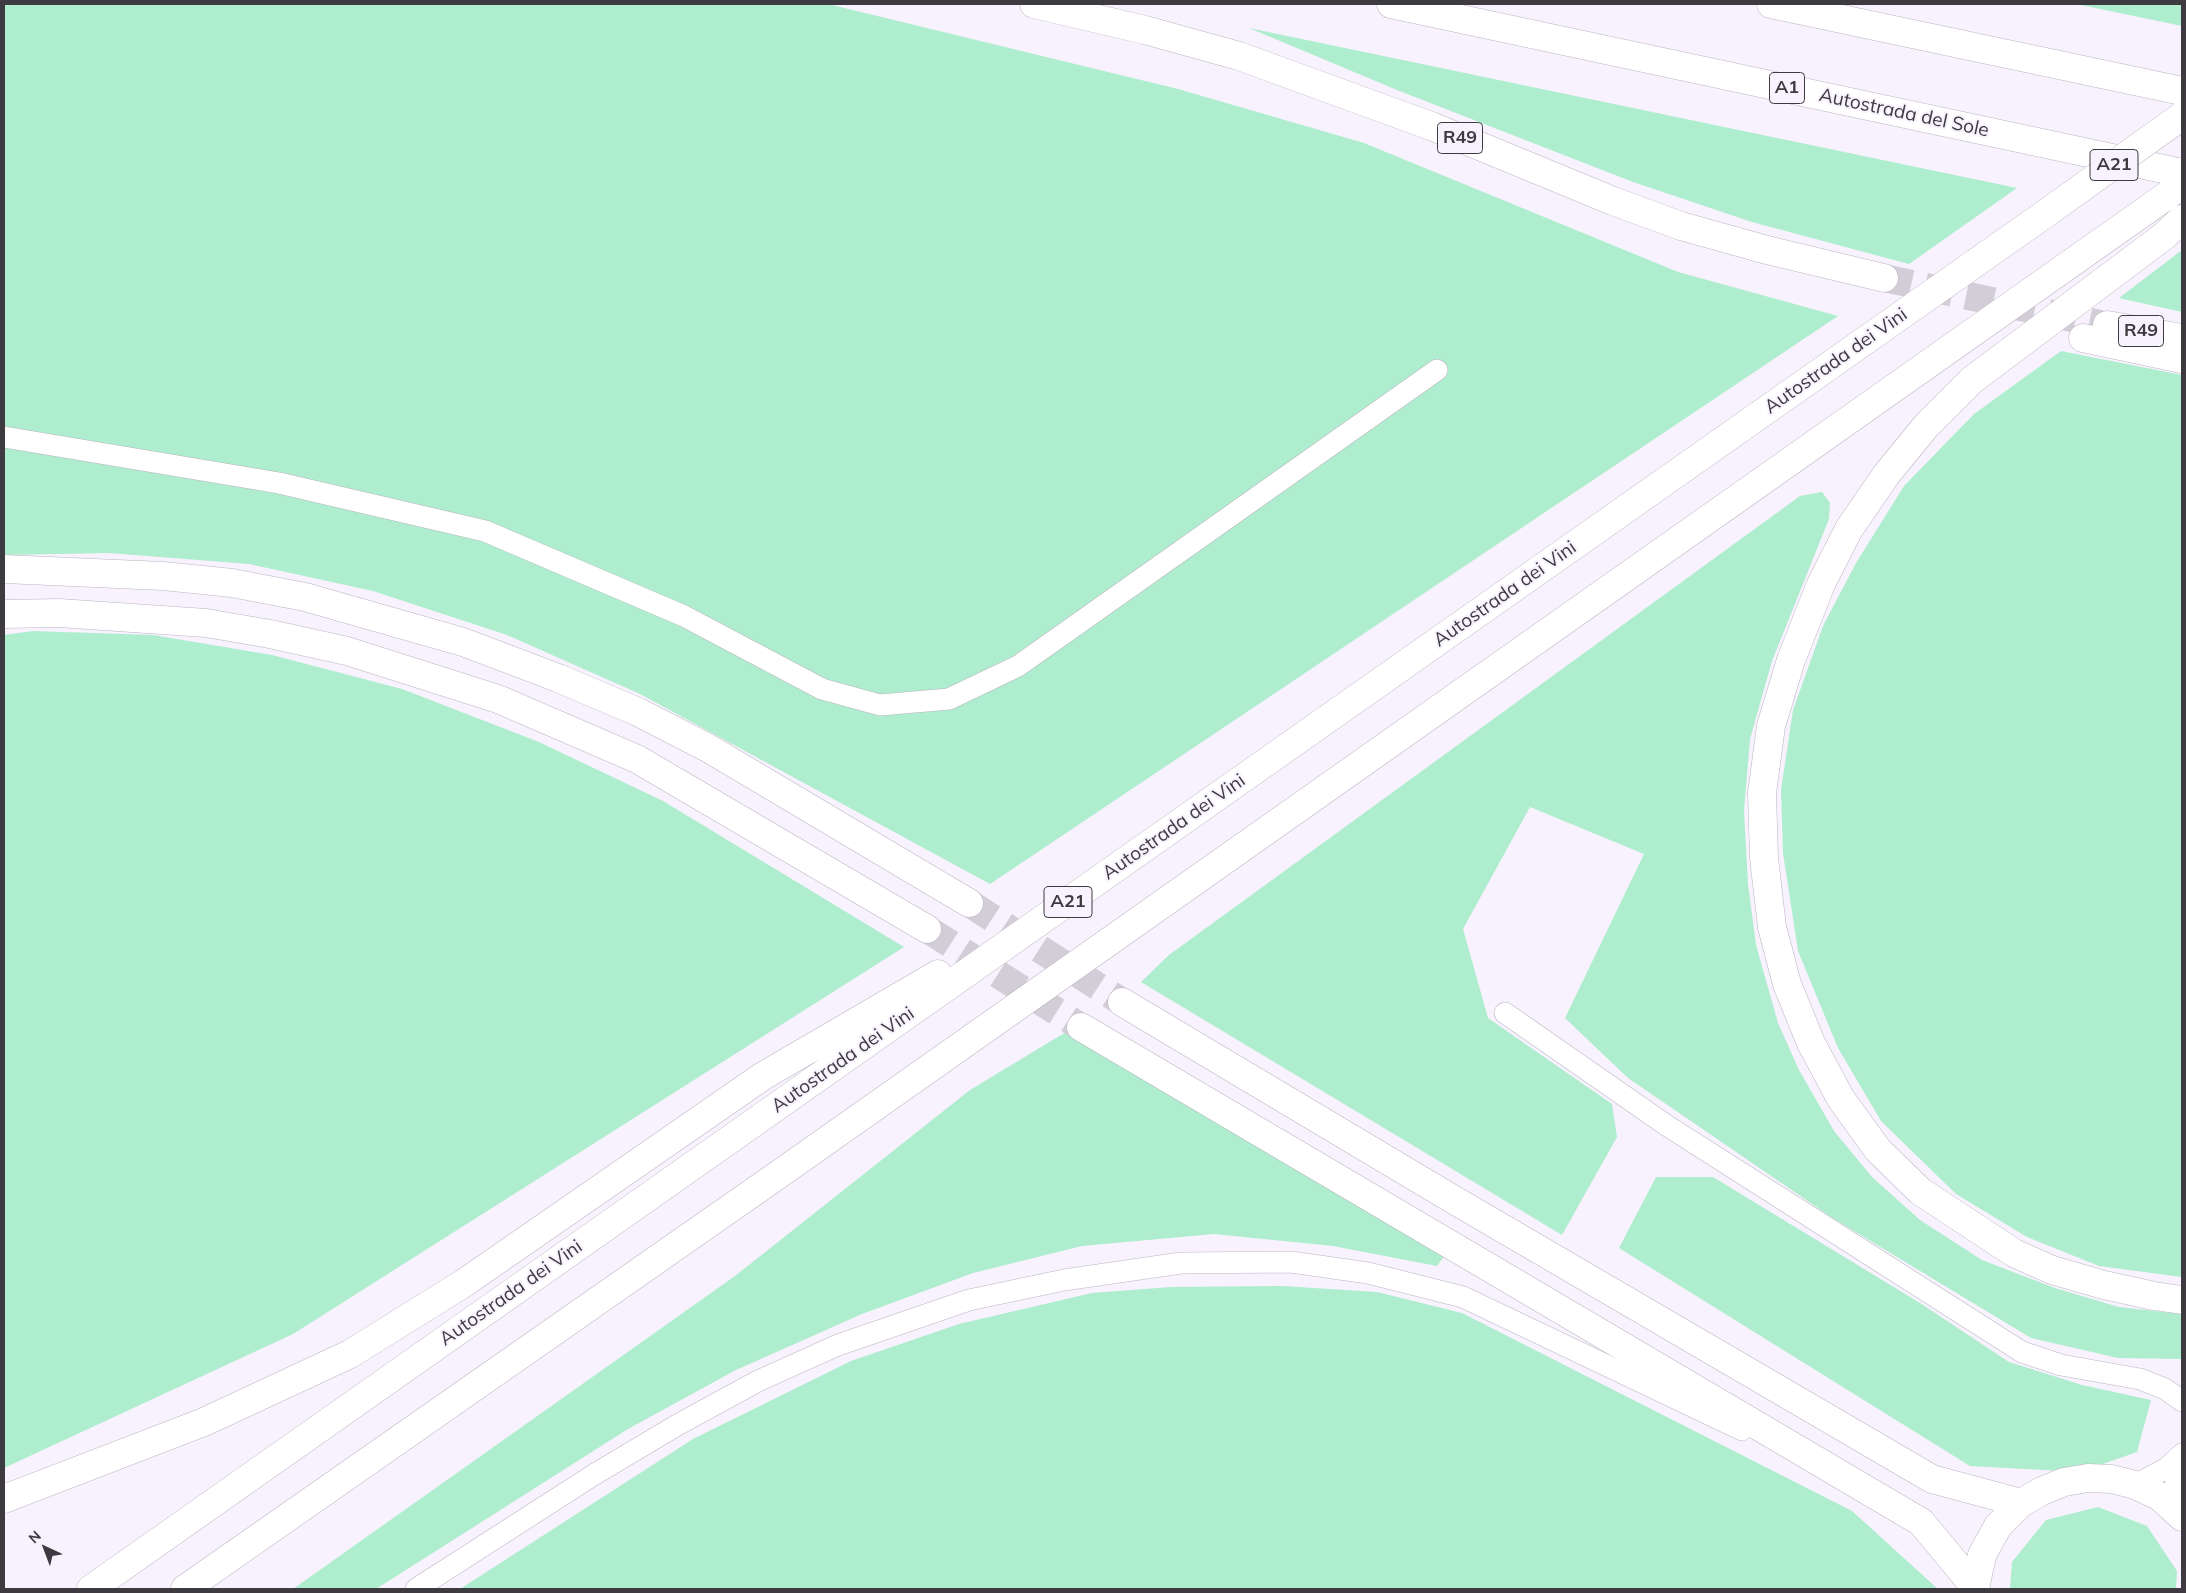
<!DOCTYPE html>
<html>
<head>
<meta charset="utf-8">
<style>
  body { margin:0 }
  #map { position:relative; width:2186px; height:1593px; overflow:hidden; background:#f7f2fd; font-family:Mulish,sans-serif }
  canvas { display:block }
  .frame { position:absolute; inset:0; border:5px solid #3d3b40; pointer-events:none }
  .north { position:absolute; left:20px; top:1523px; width:50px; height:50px; -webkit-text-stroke:4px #f7f2fd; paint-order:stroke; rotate:317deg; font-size:14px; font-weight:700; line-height:20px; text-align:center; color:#3d3b40 }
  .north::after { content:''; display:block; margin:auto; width:18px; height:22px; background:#3d3b40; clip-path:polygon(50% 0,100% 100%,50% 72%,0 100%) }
</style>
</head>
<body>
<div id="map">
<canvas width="2186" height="1593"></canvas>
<div class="frame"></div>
<div class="north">N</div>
</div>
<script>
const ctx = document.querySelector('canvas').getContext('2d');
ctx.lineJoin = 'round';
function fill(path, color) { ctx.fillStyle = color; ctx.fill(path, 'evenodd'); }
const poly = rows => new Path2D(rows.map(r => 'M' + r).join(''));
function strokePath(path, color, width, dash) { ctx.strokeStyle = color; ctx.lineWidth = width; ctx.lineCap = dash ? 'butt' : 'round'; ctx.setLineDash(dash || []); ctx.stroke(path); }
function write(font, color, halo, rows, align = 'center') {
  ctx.font = font + ' Mulish,sans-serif'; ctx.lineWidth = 4; ctx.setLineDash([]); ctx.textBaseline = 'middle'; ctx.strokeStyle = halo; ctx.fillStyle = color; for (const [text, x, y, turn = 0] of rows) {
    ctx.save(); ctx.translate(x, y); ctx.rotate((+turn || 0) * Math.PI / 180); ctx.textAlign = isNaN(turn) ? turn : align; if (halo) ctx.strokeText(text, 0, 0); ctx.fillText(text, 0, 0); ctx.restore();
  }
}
fill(poly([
  [4,4,828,4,1178,89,1364,143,1678,272,1838,316,990,884,640,694,507,635,373,591,249,564,109,553,4,555],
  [2076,4,2182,4,2182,26],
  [1249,28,2017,188,1909,264,1752,222,1633,182,1397,90],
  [2182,250,2182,312,2119,298],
  [2061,351,2182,375,2182,1277,2099,1266,2027,1237,1956,1194,1881,1121,1838,1048,1798,951,1783,853,1781,790,1793,710,1823,626,1856,563,1904,486,1974,414],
  [1822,492,1830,503,1829,519,1772,661,1750,739,1744,811,1748,884,1756,945,1778,1023,1799,1070,1834,1131,1872,1177,1920,1220,1982,1260,2055,1288,2119,1307,2182,1314,2182,1359,2118,1358,2031,1338,1834,1219,1628,1078,1565,1018,1644,854,1530,807,1463,929,1488,1018,1612,1104,1617,1137,1562,1235,1141,982,1169,955,1800,496],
  [33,631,153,635,272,655,402,689,539,742,663,801,904,947,293,1334,4,1468,4,635],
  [1066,1032,1445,1255,1437,1266,1333,1246,1214,1234,1082,1246,973,1273,862,1314,736,1370,628,1429,376,1589,293,1589,735,1276,970,1090],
  [1656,1177,1713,1177,1920,1303,2009,1362,2082,1385,2151,1400,2137,1452,2080,1472,1970,1466,1619,1248],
  [1282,1286,1377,1292,1462,1313,1852,1511,1938,1589,460,1589,693,1439,851,1361,959,1324,1092,1293,1171,1287],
  [2098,1507,2147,1526,2177,1571,2176,1589,2010,1589,2012,1562,2046,1520]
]), '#aeedcd');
strokePath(poly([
  [969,903,1122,1002],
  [927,929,1081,1027]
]), '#d2cdd7', 28, [28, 14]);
strokePath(poly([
  [1884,278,2100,324]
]), '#d2cdd7', 28, [28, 14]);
const lane = poly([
  [4,437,279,483,485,531,684,616,822,689,880,705,949,699,1018,666,1437,370],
  [1505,1013,1666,1125,2022,1352,2061,1365,2140,1379,2165,1389,2182,1401],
  [2135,1485,2167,1468,2182,1454],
  [2179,1513,2175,1486,2182,1455],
  [416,1589,595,1474,679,1424,758,1381,838,1345,969,1300,1064,1280,1181,1263,1291,1262,1368,1273,1463,1297,1742,1430]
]);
const secondary = poly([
  [4,569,163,576,232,583,305,597,463,642,558,678,638,712,708,748,969,903],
  [4,614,59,613,206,623,270,634,347,651,498,699,637,759,927,929],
  [1122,1002,1449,1197,1932,1479,2021,1503],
  [1081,1027,1921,1522,1975,1587],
  [1975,1589,1982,1555,1998,1526,2021,1503,2042,1491,2064,1482,2088,1478,2112,1479,2135,1485,2159,1496,2182,1517]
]);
const highway = poly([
  [1034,4,1145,30,1239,56,1431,126,1613,201,1681,226,1767,250,1884,278],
  [1391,4,2182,173],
  [1771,4,2182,91],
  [2182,219,2164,236,1972,380,1926,426,1886,475,1849,529,1821,584,1791,660,1771,726,1762,793,1764,858,1772,927,1787,984,1811,1043,1841,1099,1878,1150,1920,1191,2014,1253,2052,1270,2104,1285,2154,1296,2182,1300],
  [2107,325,2182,338],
  [2083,338,2182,359],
  [4,1499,204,1422,350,1354,464,1283,763,1076,938,974],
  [91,1589,2045,214],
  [185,1589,785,1170,2182,185]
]);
strokePath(lane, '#bbb5c2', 22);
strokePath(secondary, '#bbb5c2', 29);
strokePath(highway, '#bbb5c2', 29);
strokePath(lane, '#fff', 21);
strokePath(secondary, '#fff', 28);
strokePath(highway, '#fff', 28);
const highwayBridge = poly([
  [2045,214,2182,116]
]);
strokePath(highwayBridge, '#bbb5c2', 29, []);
strokePath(highwayBridge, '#fff', 28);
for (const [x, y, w] of [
  [1787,88,35],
  [1460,138,45],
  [2114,165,48],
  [2141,331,45],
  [1068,902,48]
]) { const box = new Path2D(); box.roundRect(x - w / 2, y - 15.5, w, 31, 4); ctx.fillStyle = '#f7f2fd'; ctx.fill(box); strokePath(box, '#3d3b40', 1); }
write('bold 18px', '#3d3b40', null, [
  ["A1",1787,88],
  ["R49",1460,138],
  ["A21",2114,165],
  ["R49",2141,331],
  ["A21",1068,902]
]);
write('19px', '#3d3b40', '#f7f2fd', [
  ["Autostrada del Sole",1904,113,12],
  ["Autostrada dei Vini",1836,361,-35],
  ["Autostrada dei Vini",1505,594,-35],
  ["Autostrada dei Vini",1174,827,-35],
  ["Autostrada dei Vini",843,1060,-35],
  ["Autostrada dei Vini",511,1293,-35]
]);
</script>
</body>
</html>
